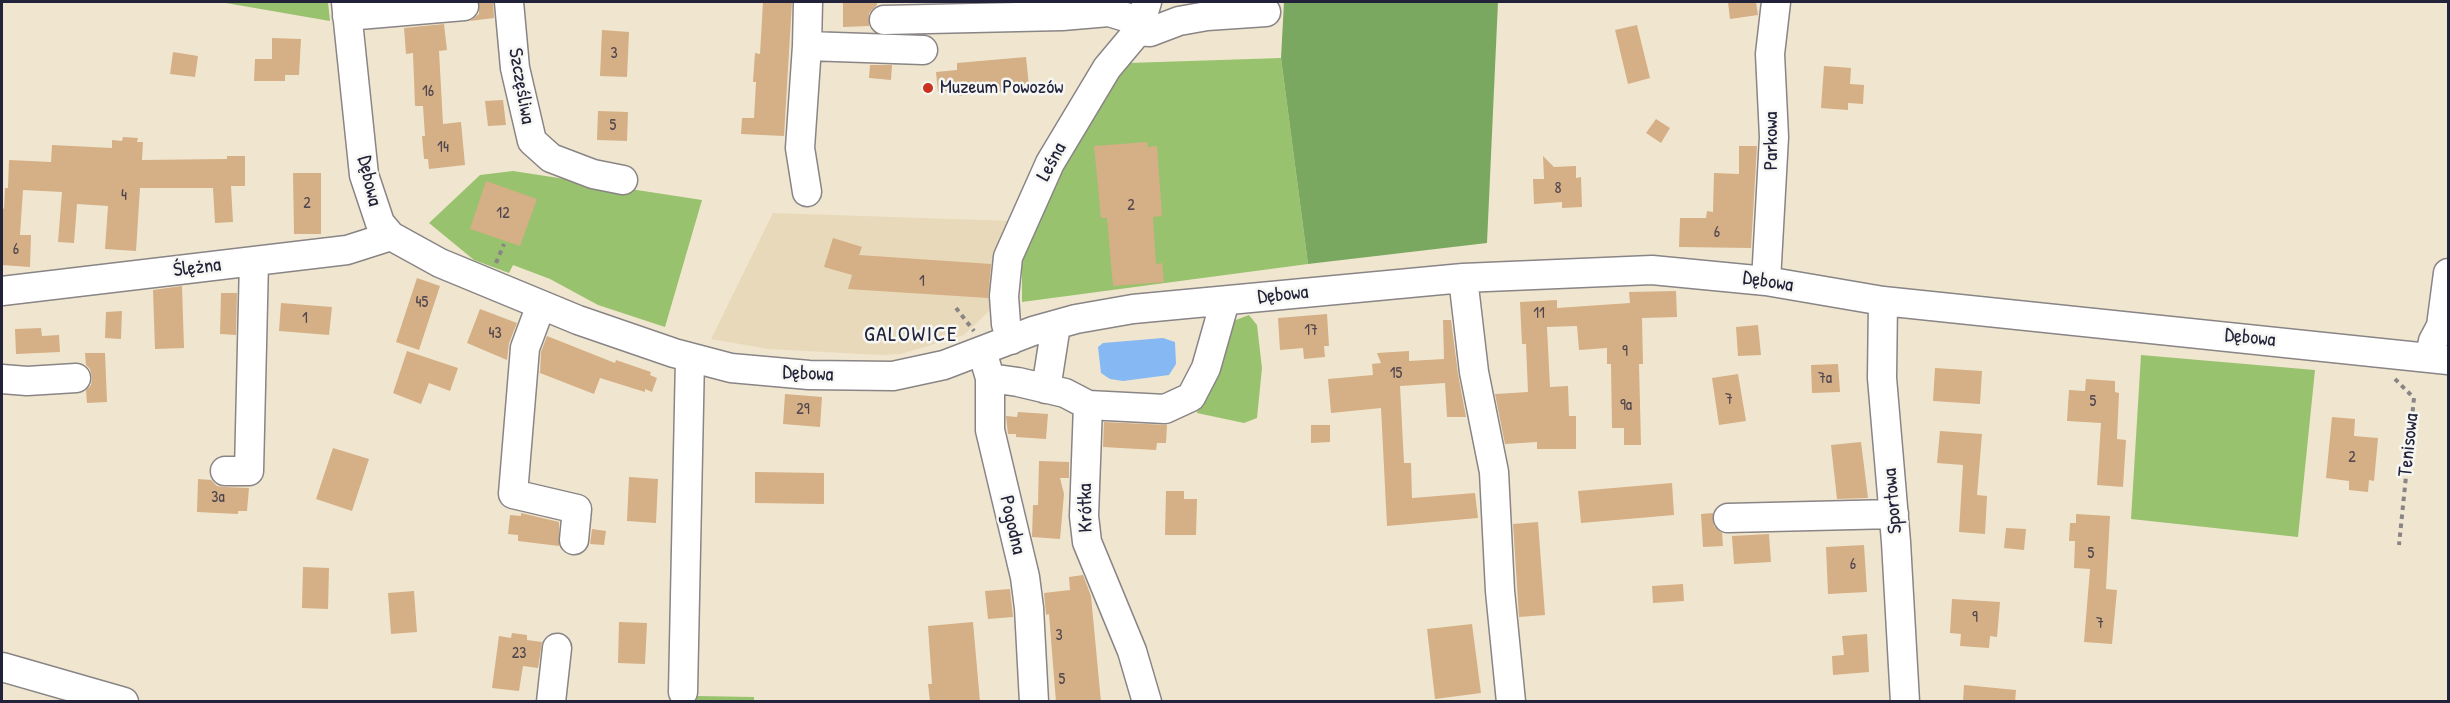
<!DOCTYPE html>
<html>
<head>
<meta charset="utf-8">
<style>
  body { margin:0 }
  #map { position:relative; width:2450px; height:703px; overflow:hidden; background:#f0e6cf; font-family:"Patrick Hand",sans-serif }
  canvas { display:block }
  .frame { position:absolute; inset:0; border:3px solid #22223b; pointer-events:none }
</style>
</head>
<body>
<div id="map">
<canvas width="2450" height="703"></canvas>
<div class="frame"></div>
</div>
<script>
const ctx = document.querySelector('canvas').getContext('2d');
ctx.lineJoin = 'round';
function fill(path, color) { ctx.fillStyle = color; ctx.fill(path, 'evenodd'); }
const poly = rows => new Path2D(rows.map(r => 'M' + r).join(''));
function strokePath(path, color, width, dash) { ctx.strokeStyle = color; ctx.lineWidth = width; ctx.lineCap = dash ? 'butt' : 'round'; ctx.setLineDash(dash || []); ctx.stroke(path); }
function write(font, color, halo, rows, align = 'center') {
  ctx.font = font + ' "Patrick Hand",sans-serif'; ctx.lineWidth = 5; ctx.setLineDash([]); ctx.textBaseline = 'middle'; ctx.strokeStyle = halo; ctx.fillStyle = color; for (const [text, x, y, turn = 0] of rows) {
    ctx.save(); ctx.translate(x, y); ctx.rotate((+turn || 0) * Math.PI / 180); ctx.textAlign = isNaN(turn) ? turn : align; if (halo) ctx.strokeText(text, 0, 0); ctx.fillText(text, 0, 0); ctx.restore();
  }
}
fill(poly([
  [773,213,1013,221,989,311,964,335,901,354,881,355,768,349,711,339]
]), '#e8d9ba');
fill(poly([
  [220,2,328,2,330,21],
  [1281,58,1308,264,1022,302,1022,254,1059,166,1128,63],
  [513,171,702,200,665,327,598,305,550,279,513,265,509,273,474,260,429,223,480,175],
  [1249,315,1257,325,1262,368,1257,418,1244,423,1197,413,1202,393,1233,321],
  [2141,355,2315,370,2298,537,2131,519],
  [697,696,754,697,754,701,696,701]
]), '#99c26e');
fill(poly([
  [1284,2,1498,2,1487,243,1308,264,1281,58]
]), '#7aa861');
fill(poly([
  [1163,338,1175,342,1176,364,1169,375,1123,381,1110,379,1101,373,1098,347,1103,343]
]), '#86b8f3');
fill(poly([
  [479,2,493,2,494,18,470,21,479,14],
  [763,2,792,2,784,136,741,134,742,118,754,118,756,82,753,82,755,53,760,54],
  [843,2,877,2,877,5,869,13,869,26,843,27],
  [1728,2,1756,2,1758,15,1730,19],
  [444,24,447,50,439,51,443,124,461,122,465,165,429,169,428,159,424,159,422,136,425,136,423,106,415,106,413,53,406,54,404,28],
  [1637,25,1650,78,1628,84,1615,30],
  [602,30,629,32,627,77,600,76],
  [272,38,301,39,299,75,285,75,285,81,254,81,255,59,272,59],
  [173,52,198,56,195,77,170,74],
  [1026,57,1029,86,1005,88,1006,91,959,96,959,90,938,92,936,72,957,70,957,63],
  [870,65,892,65,891,80,869,78],
  [1824,66,1851,68,1850,84,1864,85,1863,104,1848,103,1848,110,1821,108],
  [503,100,506,125,488,126,485,101],
  [598,111,628,112,627,141,597,140],
  [1656,119,1670,128,1661,143,1646,133],
  [123,137,138,138,137,142,143,142,142,160,227,159,227,156,245,156,245,186,231,186,233,222,215,223,213,188,140,188,136,251,105,249,108,206,77,204,74,243,58,242,62,192,23,190,20,235,31,235,30,267,2,265,2,208,4,209,5,188,8,188,9,160,51,162,52,145,112,148,112,140,122,141],
  [1147,142,1148,147,1157,146,1162,216,1153,217,1156,264,1162,263,1164,282,1113,286,1107,218,1101,218,1094,146],
  [1739,146,1757,146,1751,248,1679,247,1680,218,1706,218,1707,211,1713,212,1714,173,1739,174],
  [1543,156,1554,167,1576,166,1576,178,1581,177,1582,207,1562,208,1562,202,1534,204,1533,179,1544,179],
  [293,173,321,173,321,234,294,234],
  [486,181,537,199,520,246,470,229],
  [833,238,862,247,859,255,991,264,988,298,848,289,852,275,824,267],
  [417,278,440,286,419,350,396,342],
  [182,286,184,348,155,349,153,290],
  [1676,291,1677,317,1642,318,1643,364,1639,364,1641,445,1624,445,1624,428,1612,428,1611,364,1607,364,1607,348,1579,350,1577,326,1547,327,1550,387,1568,386,1569,416,1576,416,1576,449,1537,449,1537,442,1505,444,1495,394,1528,392,1526,344,1522,344,1520,302,1557,300,1557,308,1630,303,1629,292],
  [221,293,237,293,236,335,220,334],
  [281,303,332,307,329,335,279,331],
  [480,309,517,323,509,343,507,360,467,343],
  [122,311,121,339,105,338,106,312],
  [1327,314,1329,346,1324,346,1325,357,1304,359,1303,348,1280,350,1278,318],
  [1443,320,1451,320,1458,374,1466,417,1447,417,1445,383,1400,386,1404,463,1411,463,1412,498,1475,493,1478,518,1387,526,1381,408,1331,413,1328,379,1373,375,1372,364,1381,363,1377,353,1409,351,1409,361,1444,359],
  [1758,325,1761,355,1738,356,1736,327],
  [41,328,42,336,59,335,60,352,16,354,15,329],
  [547,336,615,363,616,360,651,372,650,375,657,378,652,392,645,389,645,392,600,378,594,394,540,373,541,352],
  [407,351,458,368,450,391,429,383,421,404,393,393],
  [85,353,105,353,107,402,87,403,86,390,91,385,92,378,90,369,86,365],
  [1838,364,1840,392,1812,393,1811,365],
  [1935,368,1982,371,1980,404,1933,401],
  [1738,374,1746,421,1719,425,1712,378],
  [2086,379,2115,381,2115,392,2119,393,2117,439,2126,440,2123,487,2097,485,2101,423,2067,421,2069,390,2085,391],
  [785,394,822,397,820,427,783,424],
  [1018,412,1048,414,1046,439,1016,437,1016,434,1008,434,1006,416,1017,417],
  [2332,417,2355,419,2354,436,2378,438,2374,481,2369,480,2368,492,2349,490,2349,481,2326,478],
  [1104,422,1167,425,1166,443,1157,443,1156,450,1103,447],
  [1311,425,1330,425,1330,442,1311,443],
  [1940,431,1982,434,1977,495,1987,496,1985,534,1959,532,1963,465,1937,463],
  [1861,442,1868,498,1837,499,1831,445],
  [333,448,369,459,352,511,316,499],
  [1039,461,1069,462,1069,478,1060,478,1064,494,1060,539,1032,537,1033,505,1038,505],
  [755,472,824,473,824,504,755,503],
  [629,477,658,479,656,523,627,521],
  [198,479,211,480,217,486,224,487,249,488,247,511,238,511,238,514,197,512],
  [1672,483,1674,515,1581,523,1578,491],
  [1166,491,1184,491,1184,499,1197,499,1196,535,1165,535],
  [521,513,559,522,559,546,518,541,518,535,508,534,510,515,521,516],
  [1713,513,1714,526,1722,533,1723,546,1703,547,1701,514],
  [2076,514,2110,516,2106,589,2117,590,2112,644,2084,642,2090,569,2074,568,2075,541,2069,541,2070,523,2076,523],
  [1538,522,1545,615,1519,617,1513,524],
  [2006,528,2026,529,2024,550,2004,548],
  [592,529,606,531,604,545,590,544],
  [1769,534,1771,562,1734,564,1732,536],
  [1864,545,1867,592,1828,594,1826,547],
  [303,567,329,568,328,609,302,608],
  [1083,575,1091,596,1101,702,1056,702,1049,614,1046,615,1044,593,1070,590,1069,577],
  [1683,584,1684,601,1653,603,1652,586],
  [1010,589,1013,617,988,619,985,591],
  [414,591,417,632,391,634,388,593],
  [1952,599,2000,602,1997,637,1990,636,1989,648,1960,646,1961,634,1950,633],
  [619,622,647,623,645,664,618,663],
  [973,622,980,702,930,702,928,684,932,684,928,626],
  [1472,624,1481,693,1435,699,1427,629],
  [512,633,527,635,527,640,542,642,538,668,523,666,519,691,492,688,499,636,511,638],
  [1867,634,1869,672,1833,675,1832,656,1844,655,1842,636],
  [1964,685,2016,690,2015,702,1963,702]
]), '#d5af85');
const minor = poly([
  [346,2,364,175,380,223,391,236,440,263,578,320,674,353,731,368,809,375,893,376,944,365,1033,331,1076,319,1133,309,1463,278,1652,270,1766,281,1883,301,2448,360],
  [509,2,515,68,532,141,551,158,593,174,623,180],
  [347,16,464,6],
  [884,20,1062,16,1109,12,1142,22],
  [1138,31,1150,32,1179,21,1207,16,1266,12],
  [807,46,923,50],
  [807,192,800,148,807,46,808,2],
  [1463,278,1474,372,1494,472,1500,591,1511,702],
  [1766,281,1774,137,1770,54,1776,2],
  [2,291,347,250,391,236],
  [1883,301,1882,378,1896,542,1905,702],
  [541,305,525,348,513,494,577,509,574,540],
  [1011,340,1006,324,1004,296,1008,257,1050,163,1107,68,1138,31,1147,2],
  [982,351,990,378,990,430,1025,577,1029,608,1034,702],
  [2430,358,2433,341,2441,326,2448,273],
  [990,378,1018,382,1065,393,1088,405,1165,409,1191,397,1206,368,1225,301],
  [2,379,27,381,76,378],
  [1046,389,1056,325],
  [1088,405,1084,516,1087,542,1132,651,1147,702],
  [225,471,249,471,254,261],
  [1728,518,1894,514],
  [2,667,124,702],
  [683,692,690,358],
  [551,702,557,648]
]);
strokePath(minor, '#898485', 31);
strokePath(poly([
  [496,263,504,244],
  [956,308,974,331],
  [2395,379,2414,398,2399,545]
]), '#898485', 4, [4.5, 4.5]);
strokePath(minor, '#fff', 28);
for (const [x, y, r, color] of [
  [928,88,6,"#c8321e"]
]) { const dot = new Path2D(); dot.arc(x, y, r, 0, 2 * Math.PI); ctx.fillStyle = color; ctx.fill(dot); strokePath(dot, '#f6f6f2', 2); }
write('16px', '#4f454e', null, [
  ["3",614,54],
  ["16",428,92],
  ["5",613,126],
  ["14",443,148],
  ["8",1558,189],
  ["4",124,196],
  ["2",307,204],
  ["2",1131,206],
  ["12",503,214],
  ["6",1717,233],
  ["6",16,250],
  ["1",922,282],
  ["45",422,303],
  ["11",1539,314],
  ["1",305,319],
  ["17",1311,331],
  ["43",495,334],
  ["9",1625,352],
  ["15",1396,374],
  ["7a",1825,379],
  ["7",1729,400],
  ["5",2093,402],
  ["9a",1626,406],
  ["29",803,410],
  ["2",2352,458],
  ["3a",218,498],
  ["5",2091,554],
  ["6",1853,565],
  ["9",1975,618],
  ["7",2100,624],
  ["3",1059,636],
  ["23",519,654],
  ["5",1062,680]
]);
write('20px', '#22223b', '#f6f6f2', [
  ["Szczęśliwa",521,86,80],
  ["Parkowa",1772,141,-90],
  ["Leśna",1052,162,-62],
  ["Dębowa",369,181,77],
  ["Ślężna",197,268,-7],
  ["Dębowa",1768,282,9],
  ["Dębowa",1283,295,-6],
  ["Dębowa",2250,338,6],
  ["Dębowa",808,374,3],
  ["Tenisowa",2409,445,-84],
  ["Sportowa",1893,501,-95],
  ["Krótka",1086,508,-91],
  ["Pogodna",1012,525,77]
]);
write('20px', '#22223b', '#f6f6f2', [
  ["Muzeum Powozów",940,88]
], 'left');
ctx.letterSpacing = '1.5px';
write('22px', '#22223b', '#f6f6f2', [
  ["GALOWICE",911,335]
]);
ctx.letterSpacing = '0px';
</script>
</body>
</html>
